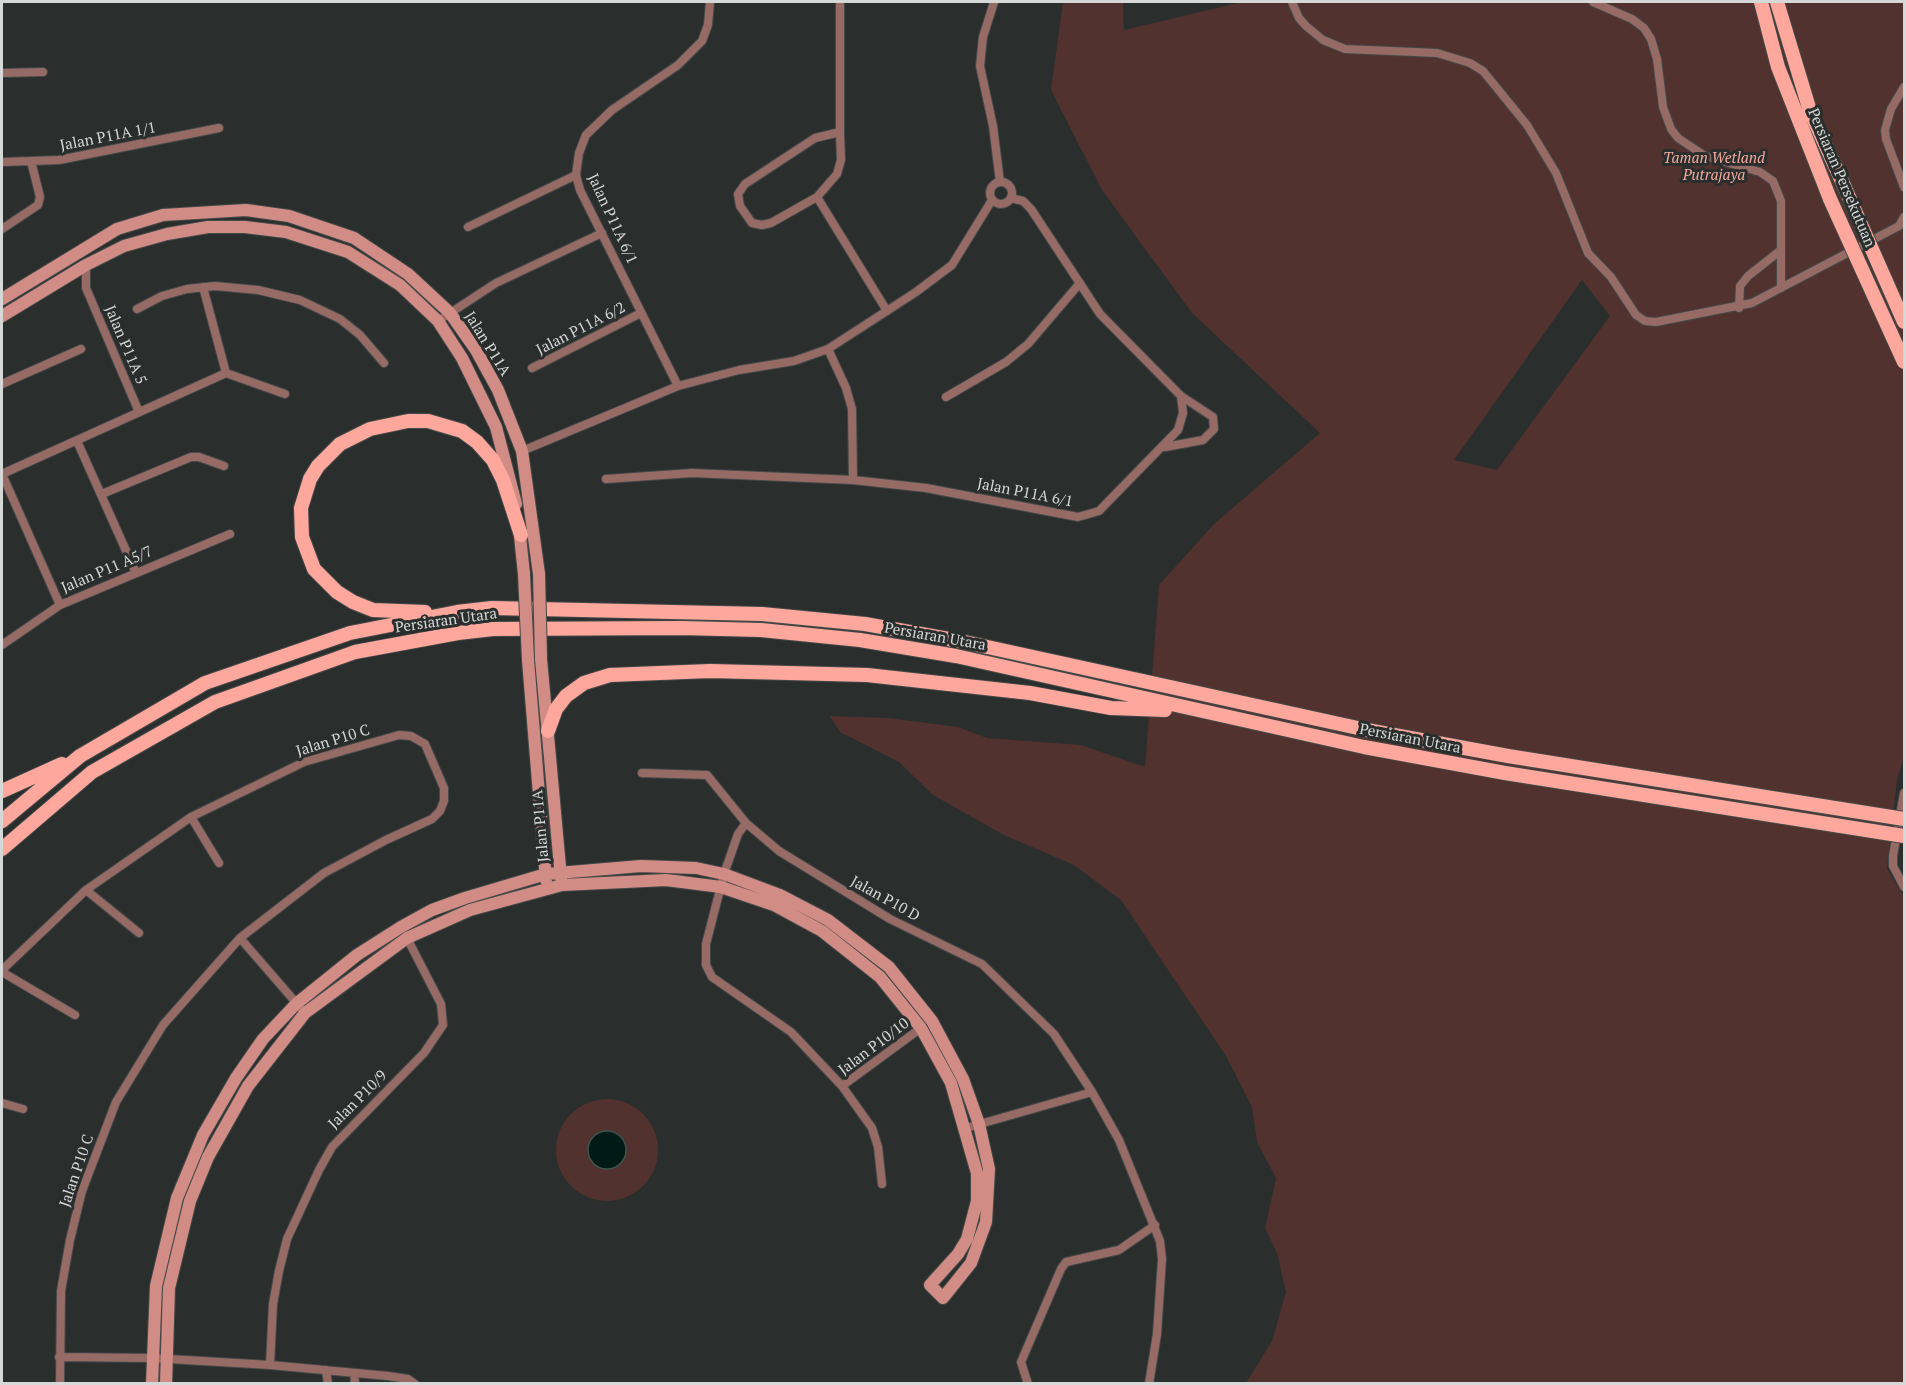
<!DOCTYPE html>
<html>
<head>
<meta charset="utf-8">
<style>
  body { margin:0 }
  #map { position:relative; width:1906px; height:1385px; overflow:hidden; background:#2a2e2d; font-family:"PT Serif",serif }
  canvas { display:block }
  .frame { position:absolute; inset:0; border:3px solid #d5d8d7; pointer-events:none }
</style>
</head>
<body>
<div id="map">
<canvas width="1906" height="1385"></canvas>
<div class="frame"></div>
</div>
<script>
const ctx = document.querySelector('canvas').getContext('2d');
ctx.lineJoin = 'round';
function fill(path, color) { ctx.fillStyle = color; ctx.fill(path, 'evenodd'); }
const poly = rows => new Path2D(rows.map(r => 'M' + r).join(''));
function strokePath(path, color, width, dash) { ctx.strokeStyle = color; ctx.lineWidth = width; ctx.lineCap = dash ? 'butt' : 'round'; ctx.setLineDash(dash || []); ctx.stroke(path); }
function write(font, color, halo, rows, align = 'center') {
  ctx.font = font + ' "PT Serif",serif'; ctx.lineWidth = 6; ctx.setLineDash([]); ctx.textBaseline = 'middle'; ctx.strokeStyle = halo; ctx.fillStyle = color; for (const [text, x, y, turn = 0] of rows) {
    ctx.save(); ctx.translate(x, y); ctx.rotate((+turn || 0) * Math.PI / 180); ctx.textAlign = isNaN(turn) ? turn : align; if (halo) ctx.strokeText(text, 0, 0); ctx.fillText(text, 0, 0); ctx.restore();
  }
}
fill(poly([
  [1063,2,1123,2,1124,30,1242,2,1904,2,1904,756,1897,780,1887,869,1904,897,1904,1383,1246,1383,1272,1341,1286,1292,1277,1253,1265,1228,1276,1178,1257,1142,1252,1107,1226,1056,1121,900,1074,865,1004,835,933,795,899,762,840,732,830,716,888,718,958,727,987,738,1081,745,1145,767,1159,585,1214,524,1320,433,1192,313,1102,190,1051,90],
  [1582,280,1610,316,1497,470,1454,460],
  '556 1150a51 51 0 1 1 102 0a51 51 0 1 1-102 0Z'
]), '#51322e');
const water = poly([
  '588 1150a19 19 0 1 1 38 0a19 19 0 1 1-38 0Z'
]);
fill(water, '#001b15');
strokePath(water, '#40544f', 1.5);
const street = poly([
  [994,2,983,37,980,66,993,126,1000,182],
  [1292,2,1299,18,1306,26,1323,40,1345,49,1437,53,1470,63,1483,71,1527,125,1556,173,1588,253,1611,277,1636,315,1645,321,1656,322,1752,303,1899,226,1904,217],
  [1593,2,1632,19,1644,28,1651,39,1657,59,1663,107,1671,129,1678,138,1705,156,1760,172,1773,181,1781,201,1781,288],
  [840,5,840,132],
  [2,73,43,72],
  [1904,87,1891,109,1885,130,1886,139,1904,187],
  [840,132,841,160,837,174,817,197,771,223,762,225,752,223,740,206,738,194,745,184,815,138,840,132],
  [2,162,59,160,219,128],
  '990 193a11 11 0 1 1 22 0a11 11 0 1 1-22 0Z',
  [817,197,887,311],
  [468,227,576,175],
  [2,229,38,205,40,197,31,161],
  [86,265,86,288,139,412],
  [203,287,226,373],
  [1739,308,1740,286,1748,276,1781,250],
  [137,309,162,296,187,289,215,286,258,290,300,300,340,319,360,335,384,363],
  [438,321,496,283,602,233],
  [828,349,846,388,852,409,853,480],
  [532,368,641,313],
  [2,384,81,349],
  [678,386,580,190,576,175,579,153,586,135,612,110,678,65,702,41,708,25,710,2],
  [946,397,1006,362,1028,344,1080,283],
  [77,441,136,573],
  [1165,447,1203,440,1214,429,1213,417,1181,396],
  [522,451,678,386,739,370,794,361,828,349,916,292,952,265,992,200],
  [2,474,226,373,285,394],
  [2,474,60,605],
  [606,479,692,473,853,480,926,488,1078,517,1099,511,1178,430,1183,413,1181,396,1100,314,1031,209,1023,201,1011,198],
  [102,494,191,457,199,457,224,466],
  [2,645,60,605,230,534],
  [642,773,707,775,746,823,779,851,890,919,982,964,1054,1034,1092,1092,1119,1140,1160,1241,1162,1259,1157,1334,1149,1384],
  [1904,793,1893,856,1893,866,1904,887],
  [191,817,219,863],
  [746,823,738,834,724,874,706,944,706,965,712,977,791,1032,842,1086,872,1128,878,1147,882,1184],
  [86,890,139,933],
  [240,938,305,1013],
  [2,970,86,890,191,817,304,762,399,735,411,736,425,744,444,788,444,801,440,811,432,819,386,840,324,873,240,938,163,1025,116,1102,82,1191,70,1240,61,1291,60,1384],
  [2,972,75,1015],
  [842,1086,921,1028],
  [2,1103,23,1109],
  [966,1128,1092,1092],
  [59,1357,152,1358,270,1365,388,1376,408,1379,415,1384],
  [270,1365,273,1304,279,1271,287,1239,319,1170,332,1147,424,1053,443,1025,441,1004,407,938],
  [326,1370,328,1384],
  [354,1373,355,1384],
  [1028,1384,1021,1362,1061,1269,1066,1262,1119,1250,1155,1225]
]);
const secondary = poly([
  [2,299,117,229,163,215,246,210,289,216,354,238,408,274,450,313,476,350,498,390,522,451,539,574],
  [2,316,86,265,124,246,167,234,208,227,245,227,286,232,348,252,400,285,438,321,462,358,496,427,516,504],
  [519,527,524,574],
  [541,659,561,878],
  [528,660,546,880],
  [152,1384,156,1286,177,1198,203,1135,236,1078,263,1039,296,1004,357,955,401,927,432,910,465,898,546,874,641,866,696,868,724,874,780,895,828,920,889,967,932,1021,963,1079,979,1124,989,1169,986,1222,971,1263,943,1298,930,1285,958,1254,967,1239,977,1201,977,1173,951,1083,921,1028,880,977,822,931,774,905,721,887,666,880,562,885,470,910,407,938,305,1013,248,1086,208,1157,190,1201,169,1288,166,1384]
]);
const primary = poly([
  [1761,2,1778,67,1830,199],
  [1777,2,1810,111,1845,188],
  [425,612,373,610,353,602,337,592,314,569,302,537,301,508,310,479,318,466,340,444,370,429,408,421,428,421,462,431,477,442,493,460,503,480,521,535],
  [548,731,556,709,566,696,584,683,610,675,710,671,867,675,1030,693,1111,708,1165,710],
  [2,791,62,764],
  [2,821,80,756,205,683,350,633,457,612,492,608,762,614,865,624,960,641,1367,730,1508,756],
  [2,849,92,772,215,702,355,652,458,633,493,629,681,628,761,630,860,640,956,656,1364,747,1505,773]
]);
strokePath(street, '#454948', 10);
strokePath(secondary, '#454948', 14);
strokePath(primary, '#454948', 16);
strokePath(street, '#966b66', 8);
strokePath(secondary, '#d18d85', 12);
strokePath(primary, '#fea79d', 14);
const secondaryBridge = poly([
  [524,574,528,660],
  [539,574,541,659]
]);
const primaryBridge = poly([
  [1845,188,1904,322],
  [1830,199,1904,362],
  [1508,756,1904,819],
  [1505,773,1904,836]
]);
strokePath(secondaryBridge, '#454948', 14, []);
strokePath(primaryBridge, '#454948', 16, []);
strokePath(secondaryBridge, '#d18d85', 12);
strokePath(primaryBridge, '#fea79d', 14);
write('15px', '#d5d8d7', '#2a2e2d', [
  ["Jalan P11A 1/1",108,137,-11],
  ["Persiaran Persekutuan",1841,178,67],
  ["Jalan P11A 6/1",612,219,65],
  ["Jalan P11A 6/2",581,329,-27],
  ["Jalan P11A",487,344,58],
  ["Jalan P11A 5",125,345,67],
  ["Jalan P11A 6/1",1025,493,11],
  ["Jalan P11 A5/7",107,570,-23],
  ["Persiaran Utara",446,621,-8],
  ["Persiaran Utara",935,637,10],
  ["Persiaran Utara",1410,739,11],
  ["Jalan P10 C",333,741,-17],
  ["Jalan P11A",541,826,-95],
  ["Jalan P10 D",885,899,29],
  ["Jalan P10/10",874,1047,-37],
  ["Jalan P10/9",358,1100,-45],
  ["Jalan P10 C",77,1171,-71]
]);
write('italic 15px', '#f6a99f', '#2a2e2d', [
  ["Taman Wetland",1714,159],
  ["Putrajaya",1714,176]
]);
</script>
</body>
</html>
